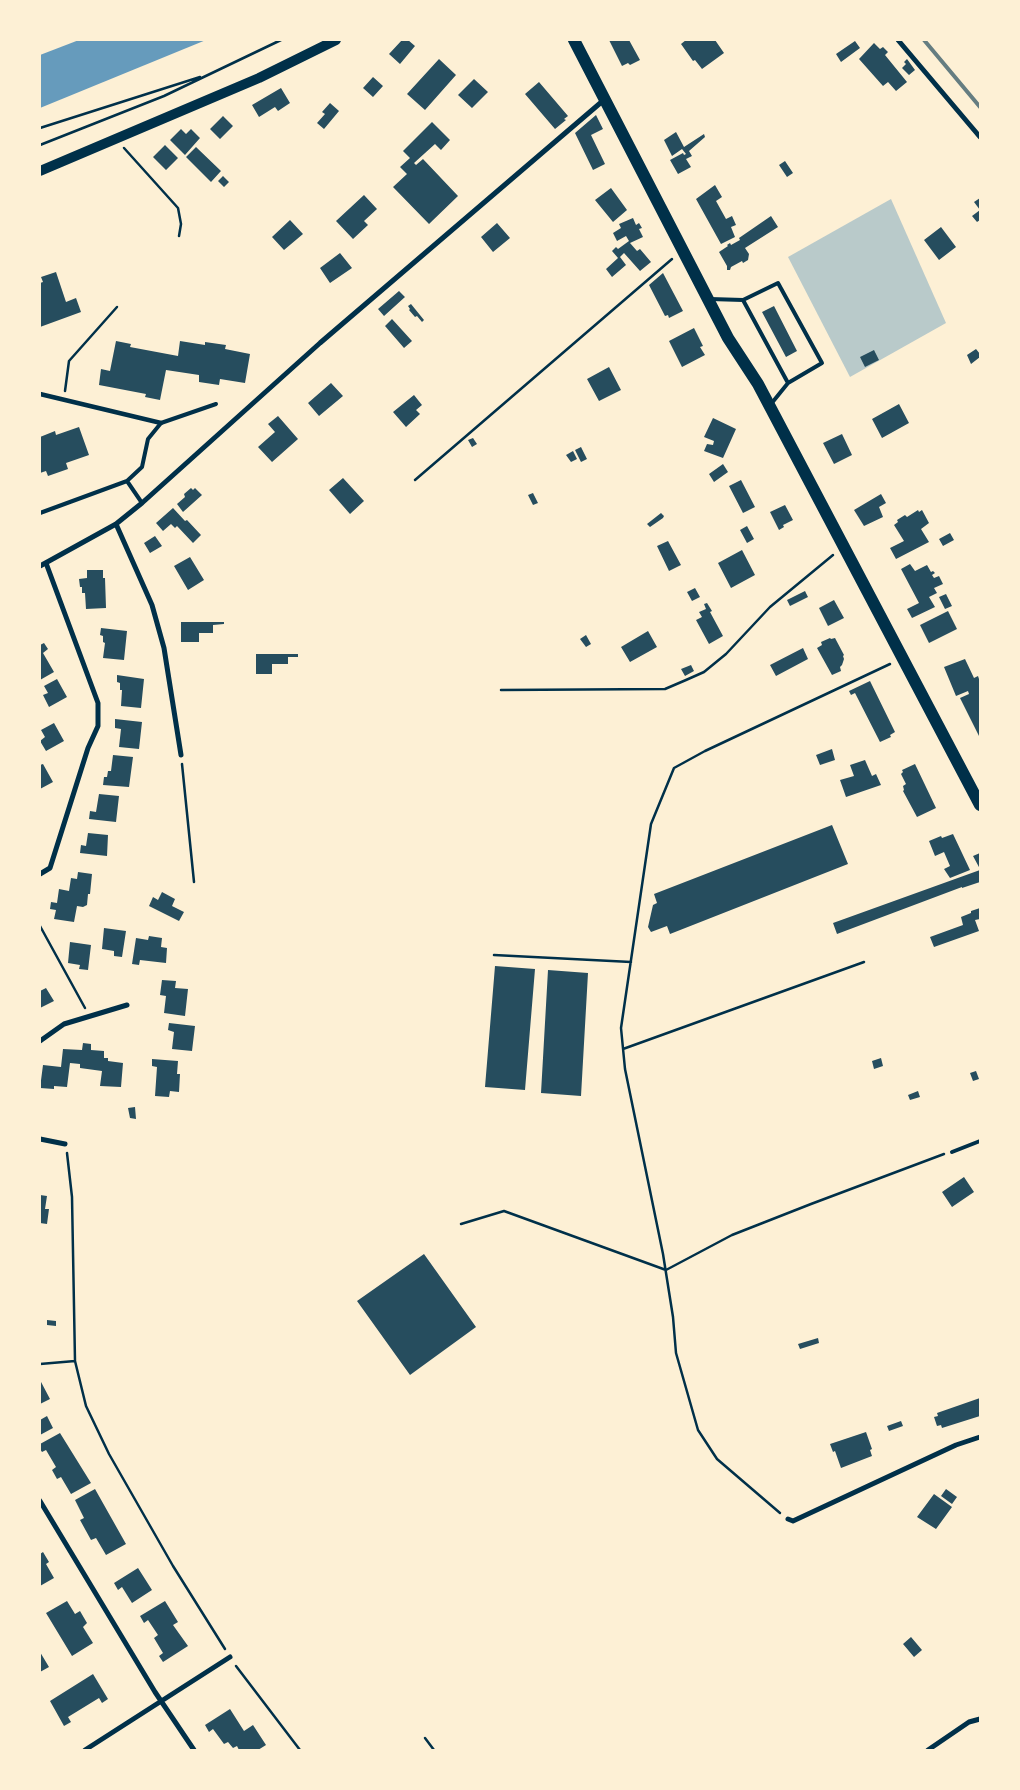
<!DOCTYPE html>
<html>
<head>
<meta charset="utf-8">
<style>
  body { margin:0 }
  #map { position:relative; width:1020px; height:1790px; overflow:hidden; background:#fdf0d5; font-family:Commissioner,sans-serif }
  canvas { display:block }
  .frame { position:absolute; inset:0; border:41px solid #fdf0d5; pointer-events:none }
</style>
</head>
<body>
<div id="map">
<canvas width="1020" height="1790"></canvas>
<div class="frame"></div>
</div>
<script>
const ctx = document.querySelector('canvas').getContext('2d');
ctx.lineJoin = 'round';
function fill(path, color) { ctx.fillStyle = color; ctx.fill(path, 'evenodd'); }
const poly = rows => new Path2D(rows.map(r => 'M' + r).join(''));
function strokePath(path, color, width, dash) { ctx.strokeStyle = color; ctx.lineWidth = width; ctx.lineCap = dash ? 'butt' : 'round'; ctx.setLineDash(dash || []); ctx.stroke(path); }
fill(poly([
  [891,199,946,323,850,377,788,257]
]), '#b9caca');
fill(poly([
  [79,40,206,40,40,108,40,55]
]), '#669bbc');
fill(poly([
  [402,40,408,40,415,46,400,64,389,54],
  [609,40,629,40,640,60,630,65,628,63,622,66],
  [686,40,715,40,724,53,702,69,695,60,693,61,681,44],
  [855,41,860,48,841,62,836,54],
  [874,43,880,49,883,47,888,52,885,55,907,82,896,91,888,82,883,86,859,59],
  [439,59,456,75,425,110,407,94],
  [907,59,915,70,909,75,902,68,906,64,904,62],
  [373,77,383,86,373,97,363,88],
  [474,79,488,92,472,108,458,95],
  [539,82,568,116,564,119,566,120,555,129,525,94],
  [281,88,290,103,278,111,275,107,259,117,252,105],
  [330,103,339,111,324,129,317,123,325,114,322,112],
  [596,115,603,129,591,135,605,164,593,170,575,133],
  [223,116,233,126,220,139,210,129],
  [432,122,450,140,441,150,435,144,414,163,416,165,423,159,458,196,429,224,393,187,407,174,400,167,410,158,403,151],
  [181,129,186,134,191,129,200,138,185,155,170,140],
  [676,132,684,147,704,134,705,137,689,151,692,156,686,159,691,167,678,174,670,160,683,153,684,155,686,154,682,149,672,156,664,140],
  [165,145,178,158,166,170,153,157],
  [196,147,221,171,211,182,186,157],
  [785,161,793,173,787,177,779,165],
  [223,176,229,182,224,187,218,181],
  [715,185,722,197,716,201,726,219,732,216,736,225,731,227,735,237,721,244,696,199],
  [611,188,627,210,613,222,595,200],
  [364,195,377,209,364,221,368,225,353,239,336,221],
  [980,198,980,220,977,222,972,216,980,210,974,202],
  [771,216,778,227,745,248,749,254,748,260,743,263,742,261,731,267,730,270,727,270,727,266,719,252,728,246,727,245,730,243,731,245,740,240,739,238],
  [633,218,636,225,639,223,642,228,639,229,643,237,630,243,637,251,640,249,651,262,640,271,624,253,620,257,626,265,612,277,606,269,618,258,612,251,616,247,618,249,629,241,626,236,617,241,613,233,621,228,619,224],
  [290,220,303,234,284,250,272,237],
  [497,223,510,238,493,252,481,237],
  [941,227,956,247,939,260,924,240],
  [340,253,352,268,330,283,320,268],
  [56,272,66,302,76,298,81,312,40,327,40,283,43,282,41,277],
  [663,273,683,311,669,318,668,315,665,316,649,285],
  [399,291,405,297,384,316,378,309],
  [411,304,424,320,422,322,417,316,415,317,409,310,410,309,408,306],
  [774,306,797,351,786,357,762,312],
  [392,319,412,341,404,348,385,326],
  [694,328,703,346,700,347,705,355,682,367,669,341],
  [116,341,131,344,130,347,178,356,180,341,205,345,205,342,226,345,225,349,250,354,245,383,220,379,219,385,199,382,199,375,166,370,160,400,145,397,146,394,99,385,101,369,110,371],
  [976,349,980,354,980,357,971,364,967,355],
  [874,350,879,360,865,367,860,357],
  [609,367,621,390,599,401,587,379],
  [331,383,343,396,319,416,308,403],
  [414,395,422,405,416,410,420,414,406,427,393,412],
  [899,404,909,423,882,438,872,419],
  [278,416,298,439,272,462,258,447,275,432,268,424],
  [713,418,736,429,723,458,704,451,707,444,713,445,714,441,704,437],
  [79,427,89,455,66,463,68,469,48,476,46,471,40,473,40,437,55,431,56,435],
  [842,434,852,455,834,464,823,443],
  [473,438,477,444,472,447,468,440],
  [581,447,587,459,581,462,575,450],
  [573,451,577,459,571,462,566,455],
  [723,464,728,472,714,482,709,474],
  [343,478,364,501,350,514,329,490],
  [741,480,755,507,743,513,729,486],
  [191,488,193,490,195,488,202,495,183,512,177,504,185,497,184,494],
  [533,493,538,503,533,505,528,495],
  [881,494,886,503,879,507,883,517,864,526,854,510],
  [785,505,793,520,783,525,784,527,779,530,770,512],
  [173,508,185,521,187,520,201,535,193,543,177,526,175,528,171,524,163,531,156,523],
  [918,510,919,512,922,510,929,523,921,529,929,542,896,559,890,548,904,541,894,525,898,522,897,520,905,515,907,517],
  [661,513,664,516,663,518,650,527,647,524],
  [747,526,754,539,747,543,740,530],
  [950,533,954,540,943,546,939,539],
  [155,536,162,546,150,553,144,543],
  [668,541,681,565,669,571,657,546],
  [742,550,755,575,731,588,718,563],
  [190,557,204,580,188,590,174,566],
  [910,564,915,571,927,565,931,572,933,571,935,573,932,575,934,578,939,576,943,584,934,588,937,593,929,597,935,607,912,618,907,609,919,603,901,569],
  [87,570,103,570,103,578,105,578,106,608,86,609,85,593,82,593,82,587,80,587,79,579,87,578],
  [695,588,700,597,692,601,687,592],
  [805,591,808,597,790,606,787,600],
  [946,594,952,606,945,609,939,597],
  [834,600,844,618,828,626,819,608],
  [707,603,712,611,710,612,723,636,709,644,696,620,702,617,699,612,706,609,704,604],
  [948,611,957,629,929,643,920,625],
  [181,622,224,622,224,624,213,625,213,633,199,633,199,642,181,642],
  [101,628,127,631,124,660,103,658,105,643,103,642,103,636,100,635],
  [648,631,657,647,630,662,621,647],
  [586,635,591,644,586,647,580,639],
  [830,638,831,639,835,638,844,655,843,656,844,659,842,665,840,667,841,671,832,675,817,648,822,645,821,642],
  [44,643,48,649,43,653,54,672,40,680,40,645],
  [803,648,808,659,776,676,770,665],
  [256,654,298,654,298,657,288,657,288,664,272,664,272,674,256,674],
  [965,659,974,678,978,676,980,682,980,738,960,698,969,694,968,691,956,696,944,667],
  [691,665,694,671,685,676,681,669],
  [117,675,144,679,141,708,121,706,122,690,120,690,120,683,117,682],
  [57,679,67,697,49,707,43,695,48,693,44,686],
  [870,681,895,732,890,735,891,737,880,742,855,693,851,695,849,691],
  [115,719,142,722,139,749,119,747,121,729,115,728],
  [54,723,64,741,46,751,40,741,45,737,41,730],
  [832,749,835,760,820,765,816,755],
  [113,755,133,757,129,787,103,785,104,777,107,777,108,771,111,771],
  [865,760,872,776,876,774,881,785,846,797,840,780,854,776,850,765],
  [43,764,53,782,40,789,40,765],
  [915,764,936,808,917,817,903,791,904,790,903,786,906,784,901,774,903,772,902,770],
  [99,794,119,796,116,822,89,819,90,811,96,812],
  [832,825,848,864,670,934,667,926,651,932,648,927,653,905,657,903,654,894],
  [88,833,108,835,107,856,80,853,81,845,86,846],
  [953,834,970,870,950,878,944,869,950,866,944,852,935,856,929,841,941,836,942,838],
  [980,853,980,869,973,856],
  [980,870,980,882,962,888,962,887,837,934,833,923],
  [78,872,92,874,90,894,88,894,87,905,83,907,77,906,74,922,54,919,56,910,50,909,51,902,57,903,59,889,69,891,71,878,77,879],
  [162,892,175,899,172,906,184,912,179,921,149,906,153,897,158,900],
  [980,908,980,919,975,920,979,931,934,947,930,937,963,925,961,917,971,913,971,911],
  [104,928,126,931,122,957,114,956,114,951,102,949],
  [149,936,162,938,161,947,167,948,166,963,140,960,139,965,132,964,136,938,148,940],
  [70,942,91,945,88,970,79,969,80,965,68,963],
  [495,966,535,969,525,1090,485,1087],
  [548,970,588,973,581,1096,541,1093],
  [162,980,176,981,175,988,188,989,185,1016,164,1013,166,996,160,995],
  [46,988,54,1001,40,1008,40,991],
  [169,1023,195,1026,192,1051,172,1049,174,1032,168,1030],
  [83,1043,91,1044,91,1050,104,1051,104,1058,108,1058,108,1061,123,1063,121,1087,100,1086,102,1071,80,1068,80,1064,70,1063,67,1087,54,1086,54,1089,40,1088,43,1065,61,1067,63,1049,82,1050],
  [881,1058,883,1066,874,1069,872,1061],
  [152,1059,178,1061,177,1074,180,1074,179,1092,170,1091,169,1097,155,1096,157,1067,152,1066],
  [976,1071,979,1079,973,1081,970,1073],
  [918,1091,920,1097,910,1100,908,1095],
  [135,1107,136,1119,130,1118,128,1108],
  [964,1177,974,1192,952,1207,942,1192],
  [40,1195,47,1196,45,1209,49,1209,47,1224,40,1223],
  [424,1254,476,1327,410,1375,357,1301],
  [47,1320,56,1321,56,1326,47,1325],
  [818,1338,819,1343,800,1349,798,1344],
  [40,1380,50,1399,40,1404],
  [980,1398,980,1416,942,1428,941,1425,937,1426,934,1417,938,1416,937,1413],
  [47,1416,53,1428,40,1435,40,1420],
  [901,1421,903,1426,889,1431,887,1426],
  [866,1432,872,1449,870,1450,872,1456,841,1468,835,1451,833,1452,830,1444],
  [60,1433,91,1483,71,1494,61,1477,57,1479,52,1470,56,1467,46,1450,42,1452,40,1449,40,1444],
  [95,1489,126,1544,106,1555,96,1538,91,1540,80,1520,84,1518,75,1500],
  [946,1489,957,1497,952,1504,941,1496],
  [934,1494,952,1507,936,1529,917,1517],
  [43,1552,49,1562,46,1564,54,1578,40,1586,40,1554],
  [138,1568,152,1590,132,1603,122,1587,118,1590,114,1583],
  [67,1601,75,1614,80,1611,87,1623,83,1627,93,1643,72,1656,46,1613],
  [165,1601,178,1622,173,1625,188,1646,163,1662,159,1656,163,1653,154,1638,158,1635,148,1620,144,1623,140,1616],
  [911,1637,922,1650,914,1657,903,1644],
  [40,1652,49,1667,40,1672],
  [93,1674,108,1699,102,1703,99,1698,68,1717,71,1722,64,1726,50,1701],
  [230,1709,244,1731,253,1725,266,1745,258,1750,239,1750,237,1746,233,1748,228,1742,224,1744,213,1729,209,1732,205,1725]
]), '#264d5e');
strokePath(poly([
  [40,128,200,77],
  [40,145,164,96,281,40],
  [124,148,178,208,181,224,179,236],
  [65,391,69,361,117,307],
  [415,480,672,259],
  [501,690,665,689,686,680,704,672,726,654,770,607,833,555],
  [182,764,194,882],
  [40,926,85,1008],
  [494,955,631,962],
  [623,1049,864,962],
  [67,1153,72,1197,75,1361,86,1406,109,1454,173,1566,225,1649],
  [461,1224,504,1211,666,1270,732,1235,811,1204,944,1154],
  [40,1364,75,1361],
  [780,1513,717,1459,698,1430,676,1353,673,1317,663,1254,625,1069,621,1028,651,824,674,768,705,751,890,664],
  [236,1666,300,1750],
  [425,1738,434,1750]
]), '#003049', 2.5);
strokePath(poly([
  [710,299,743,300,788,383,771,404],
  [743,300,778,283,822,363,788,383],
  [142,503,127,481,142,467,148,439,161,423,216,404],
  [40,513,127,481],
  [952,1152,980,1141]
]), '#003049', 4);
strokePath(poly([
  [40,394,161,423]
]), '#003049', 4.5);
strokePath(poly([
  [898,40,980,137],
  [116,524,152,605,164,648,181,755],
  [40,566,116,524,142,503,320,343,605,99],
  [40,874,50,868,88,748,98,726,98,703,46,563],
  [40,1041,64,1024,127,1005],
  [40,1139,65,1144],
  [40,1501,155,1692,194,1750],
  [788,1519,793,1521,956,1445,980,1437],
  [85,1750,230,1657],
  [928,1750,969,1722,980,1719]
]), '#003049', 5);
strokePath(poly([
  [40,171,259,78,336,40]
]), '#003049', 10);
strokePath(poly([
  [574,40,728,338,758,384,980,805]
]), '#003049', 12);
strokePath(poly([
  [924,40,980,107]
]), '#657d81', 4);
</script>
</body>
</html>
